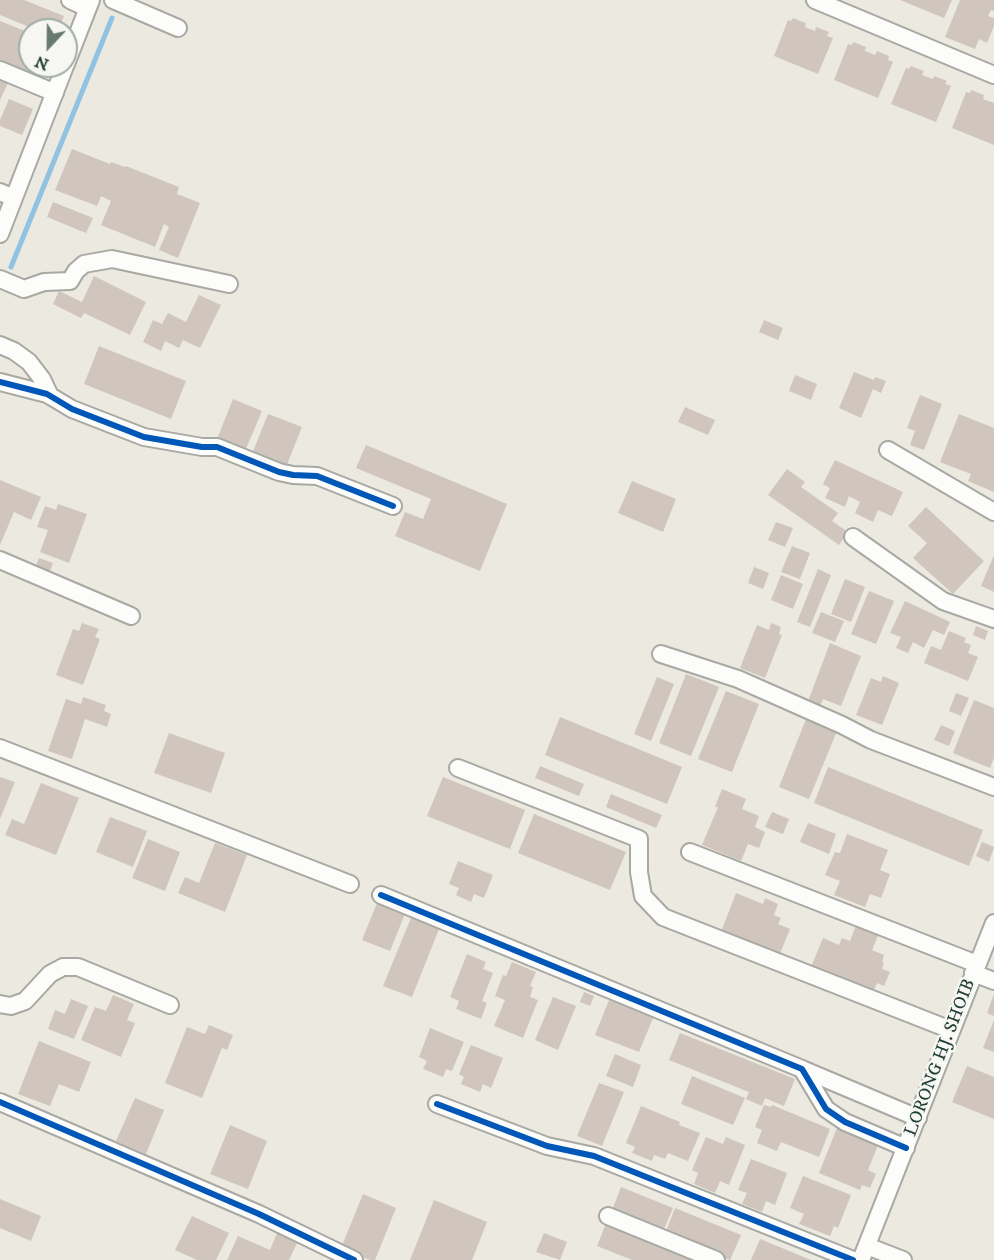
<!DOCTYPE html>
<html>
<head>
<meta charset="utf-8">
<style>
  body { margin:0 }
  #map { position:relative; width:994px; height:1260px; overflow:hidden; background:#ece9e0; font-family:"IM FELL DW Pica",serif }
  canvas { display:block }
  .north { position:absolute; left:18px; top:18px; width:60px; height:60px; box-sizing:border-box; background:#f6f6f2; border:2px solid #a0aca6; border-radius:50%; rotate:202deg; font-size:16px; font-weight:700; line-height:24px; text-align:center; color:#1f3d34 }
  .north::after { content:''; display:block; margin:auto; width:21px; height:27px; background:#677970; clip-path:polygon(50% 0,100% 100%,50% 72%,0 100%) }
</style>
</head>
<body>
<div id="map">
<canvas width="994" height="1260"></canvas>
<div class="north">N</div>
</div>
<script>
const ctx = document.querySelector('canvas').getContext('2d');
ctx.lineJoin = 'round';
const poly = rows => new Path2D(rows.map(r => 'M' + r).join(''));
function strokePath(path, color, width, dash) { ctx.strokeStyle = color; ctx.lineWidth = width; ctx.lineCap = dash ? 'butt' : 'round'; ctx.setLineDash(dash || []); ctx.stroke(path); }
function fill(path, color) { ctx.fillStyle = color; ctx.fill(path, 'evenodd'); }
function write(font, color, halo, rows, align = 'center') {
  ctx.font = font + ' "IM FELL DW Pica",serif'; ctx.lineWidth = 5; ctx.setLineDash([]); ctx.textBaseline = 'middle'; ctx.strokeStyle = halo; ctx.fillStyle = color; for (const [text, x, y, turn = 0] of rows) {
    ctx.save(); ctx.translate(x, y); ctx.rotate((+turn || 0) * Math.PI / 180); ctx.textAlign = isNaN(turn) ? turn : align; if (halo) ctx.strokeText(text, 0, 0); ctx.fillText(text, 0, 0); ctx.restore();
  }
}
strokePath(poly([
  [11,267,112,18]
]), '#92c2e1', 5);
fill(poly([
  [0,0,24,0,64,16,59,30,36,30,0,15],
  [900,0,952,0,944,18],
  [960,0,994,0,994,11,991,10,988,16,994,18,994,26,987,43,979,39,975,49,945,37],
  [793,18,806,23,805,27,815,31,816,27,829,32,827,36,833,38,818,74,774,56,788,20,791,21],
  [0,21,30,33,30,66,46,66,41,77,0,60],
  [853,42,866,47,865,51,875,55,877,51,889,56,888,60,893,62,878,98,834,80,848,44,852,45],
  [911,66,924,71,922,75,933,79,934,76,947,81,945,84,951,86,936,122,891,104,906,68,909,69],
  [0,79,8,83,0,100],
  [971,90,984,95,983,99,994,103,994,145,952,128,966,92,970,93],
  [9,99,33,109,22,135,0,126,0,120],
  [72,149,110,164,111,162,125,167,126,166,179,187,177,194,200,203,178,258,159,250,169,227,164,224,155,247,101,225,111,201,101,196,97,206,55,190],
  [53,202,93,218,86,233,47,217],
  [94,276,146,302,130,335,84,313,81,318,53,304,59,291,82,302],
  [199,295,221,305,200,348,183,340,179,348,165,341,161,351,143,342,153,320,162,324,168,313,186,322],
  [764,320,783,328,778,340,759,332],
  [99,346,186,381,171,419,84,384],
  [854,372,874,380,875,377,886,381,881,393,873,389,861,418,839,408],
  [795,375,817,384,811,400,789,391],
  [920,395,942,404,924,450,910,445,915,431,907,428],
  [233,399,262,411,245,451,217,439],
  [685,407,715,420,708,435,678,422],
  [268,414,302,427,286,467,252,454],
  [959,414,994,428,994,492,968,481,971,474,940,462],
  [366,445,507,504,480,571,395,536,405,512,423,519,431,499,356,468],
  [835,460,903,492,892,516,878,510,873,522,855,513,860,502,849,496,845,507,825,498,830,488,823,484],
  [787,469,805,482,801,487,838,513,832,521,848,532,839,545,768,495],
  [0,480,41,497,31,520,14,512,0,545],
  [632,481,676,499,663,532,618,513],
  [58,504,87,514,69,563,40,552,48,530,37,527,45,506,56,510],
  [926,507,984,561,953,594,913,558,927,543,908,526],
  [776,522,793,528,785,547,768,540],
  [792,546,810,553,800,579,781,572],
  [994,555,994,592,981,586],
  [39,558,53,563,48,576,34,571],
  [754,567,769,573,763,589,748,583],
  [818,569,831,575,810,627,797,622],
  [781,575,803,584,793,609,771,600],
  [845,579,865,587,851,622,831,614],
  [869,591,894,601,876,644,851,634],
  [905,601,950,622,944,635,933,630,924,648,913,642,908,653,896,648,901,637,890,633],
  [821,612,844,621,835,642,812,633],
  [82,623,99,629,95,637,100,639,83,685,56,675,73,629,79,631],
  [771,623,781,627,779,634,782,635,765,678,740,668,757,625,769,630],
  [976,626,988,631,985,640,973,635],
  [949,631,966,638,964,642,971,645,968,653,978,657,968,681,924,663,931,646,941,650],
  [830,643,861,656,841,706,823,699,819,709,807,704],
  [686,674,719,687,691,756,659,743],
  [883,676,899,683,882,725,856,715,871,678,881,682],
  [657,677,674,684,651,741,634,734],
  [726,691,759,704,732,772,698,759],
  [956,693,969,698,961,716,949,711],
  [83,697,106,705,104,711,111,714,107,727,85,719,72,759,48,751,66,699,81,704],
  [974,700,994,708,994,758,990,768,953,753],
  [560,717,682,767,667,804,545,755],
  [806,719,837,731,809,799,779,787],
  [941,725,955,731,949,746,934,740],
  [169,733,225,753,211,793,154,773],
  [540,766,584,784,579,796,535,778],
  [828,767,983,830,969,866,814,803],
  [0,777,15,782,0,819],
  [443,777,525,810,510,849,427,816],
  [41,783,79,798,56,855,5,835,12,819,24,824],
  [722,789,746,799,742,809,759,816,755,827,765,832,759,848,748,844,741,861,702,845,718,807,715,807],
  [611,794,662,815,656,828,606,807],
  [772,812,789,819,783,834,765,827],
  [534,814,626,852,610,890,518,853],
  [110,817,147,831,133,867,96,852],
  [808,823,836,834,829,854,800,842],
  [847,834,888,850,880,870,890,874,881,898,870,894,865,907,834,895,840,881,825,875,835,852,840,853],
  [148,839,180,852,165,891,132,878],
  [982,842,994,847,989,862,976,856],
  [215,843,247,855,225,912,178,893,185,877,199,883],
  [458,861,493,875,484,898,474,894,471,902,456,895,459,888,449,884],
  [736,893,763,904,765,898,778,904,774,915,781,918,778,924,790,929,779,956,721,932],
  [377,903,405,914,390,951,362,940],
  [411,918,439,929,412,997,383,986],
  [857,923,879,933,872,950,884,955,882,962,884,963,882,969,890,972,884,986,877,983,873,992,811,967,823,938,839,945,842,938,850,941],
  [467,954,486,962,483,969,493,973,482,1001,487,1003,481,1019,456,1009,459,1001,450,997],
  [512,962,536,972,530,986,533,987,530,997,538,1000,523,1038,494,1026,505,1000,495,996,503,975,506,976],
  [584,992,594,996,590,1006,580,1002],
  [994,994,994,1016,987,1013],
  [113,995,134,1004,127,1020,135,1023,121,1057,81,1040,95,1007,106,1011],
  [553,997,576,1006,558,1050,535,1040],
  [71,999,88,1006,74,1039,48,1029,55,1010,65,1014],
  [609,1000,653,1018,639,1052,595,1035],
  [994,1020,994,1052,983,1048],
  [209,1025,233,1035,227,1050,222,1048,202,1098,165,1083,187,1027,205,1034],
  [430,1028,464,1042,452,1071,446,1069,443,1077,423,1069,427,1061,419,1057],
  [680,1033,795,1079,784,1106,765,1098,762,1106,746,1099,749,1092,669,1060],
  [39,1041,91,1062,79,1092,59,1084,50,1106,18,1094],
  [471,1045,503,1058,491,1088,483,1084,480,1092,461,1084,464,1077,459,1074],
  [615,1054,641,1065,633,1087,606,1076],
  [967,1066,994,1077,994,1119,952,1102],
  [692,1076,745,1098,733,1125,681,1104],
  [599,1083,624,1092,602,1146,577,1136],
  [135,1098,164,1110,146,1154,116,1141],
  [764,1105,771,1107,772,1105,830,1129,819,1157,781,1142,777,1151,757,1143,762,1130,755,1127],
  [641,1106,680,1122,679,1125,700,1133,688,1161,668,1153,665,1159,654,1155,652,1161,632,1153,635,1147,626,1143],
  [230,1125,267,1141,248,1189,210,1174],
  [837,1128,878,1145,868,1170,876,1174,870,1188,862,1185,860,1190,819,1173],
  [706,1137,723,1144,726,1137,745,1145,729,1185,720,1181,715,1193,694,1184,698,1173,692,1170],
  [751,1159,787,1173,775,1205,766,1201,762,1212,742,1204,747,1193,738,1190],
  [803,1176,851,1195,838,1228,834,1226,830,1236,799,1224,804,1214,790,1208],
  [621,1187,673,1208,662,1234,611,1213],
  [363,1194,396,1208,375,1260,370,1260,341,1248],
  [0,1199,41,1216,31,1241,0,1228],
  [434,1200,487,1222,472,1260,410,1260],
  [675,1208,741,1235,730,1260,665,1234],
  [192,1216,229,1233,216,1260,197,1260,175,1250],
  [607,1221,703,1260,632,1260,597,1246],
  [277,1233,297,1243,289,1260,227,1260,238,1236,270,1250],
  [544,1233,567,1242,560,1260,536,1252],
  [760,1239,811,1260,751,1260]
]), '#d0c6bd');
const minor = poly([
  [70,0,87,8],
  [113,0,178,28],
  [815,0,994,75],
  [66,64,91,0],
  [0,70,55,93],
  [0,192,14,198],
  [0,234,65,66],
  [0,279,24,289,44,282,70,281,76,271,84,264,112,259,229,284],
  [0,345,14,351,29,362,42,379,50,396],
  [0,382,47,394,72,409,144,437,202,447,217,447,279,472,293,475,317,476,393,506],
  [888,450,994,512],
  [853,537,943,601,994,619],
  [0,560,131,616],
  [661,654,738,679,842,725,871,740,994,787],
  [0,748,350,884],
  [458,768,639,839,639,872,643,896,663,917,951,1030],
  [690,852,977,964],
  [381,895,802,1069,826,1109,845,1122,906,1148],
  [973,973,994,981],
  [0,1004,11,1006,25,1001,50,974,63,967,78,967,170,1005],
  [802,1069,918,1118],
  [0,1102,259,1214,354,1260],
  [437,1104,547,1146,594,1156,853,1260],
  [608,1216,716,1260],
  [867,1246,903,1260],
  [861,1260,994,923]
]);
strokePath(minor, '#a7a9a2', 20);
strokePath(minor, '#fcfcfa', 16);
strokePath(poly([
  [0,382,47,394,72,409,144,437,202,447,217,447,279,472,293,475,317,476,393,506],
  [381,895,802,1069,826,1109,845,1122,906,1148],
  [0,1102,259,1214,354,1260],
  [437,1104,547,1146,594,1156,853,1260]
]), '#0057b8', 6);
write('18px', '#1f3d34', '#f6f6f2', [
  ["LORONG HJ. SHOIB",941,1058,-69]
]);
</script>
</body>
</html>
